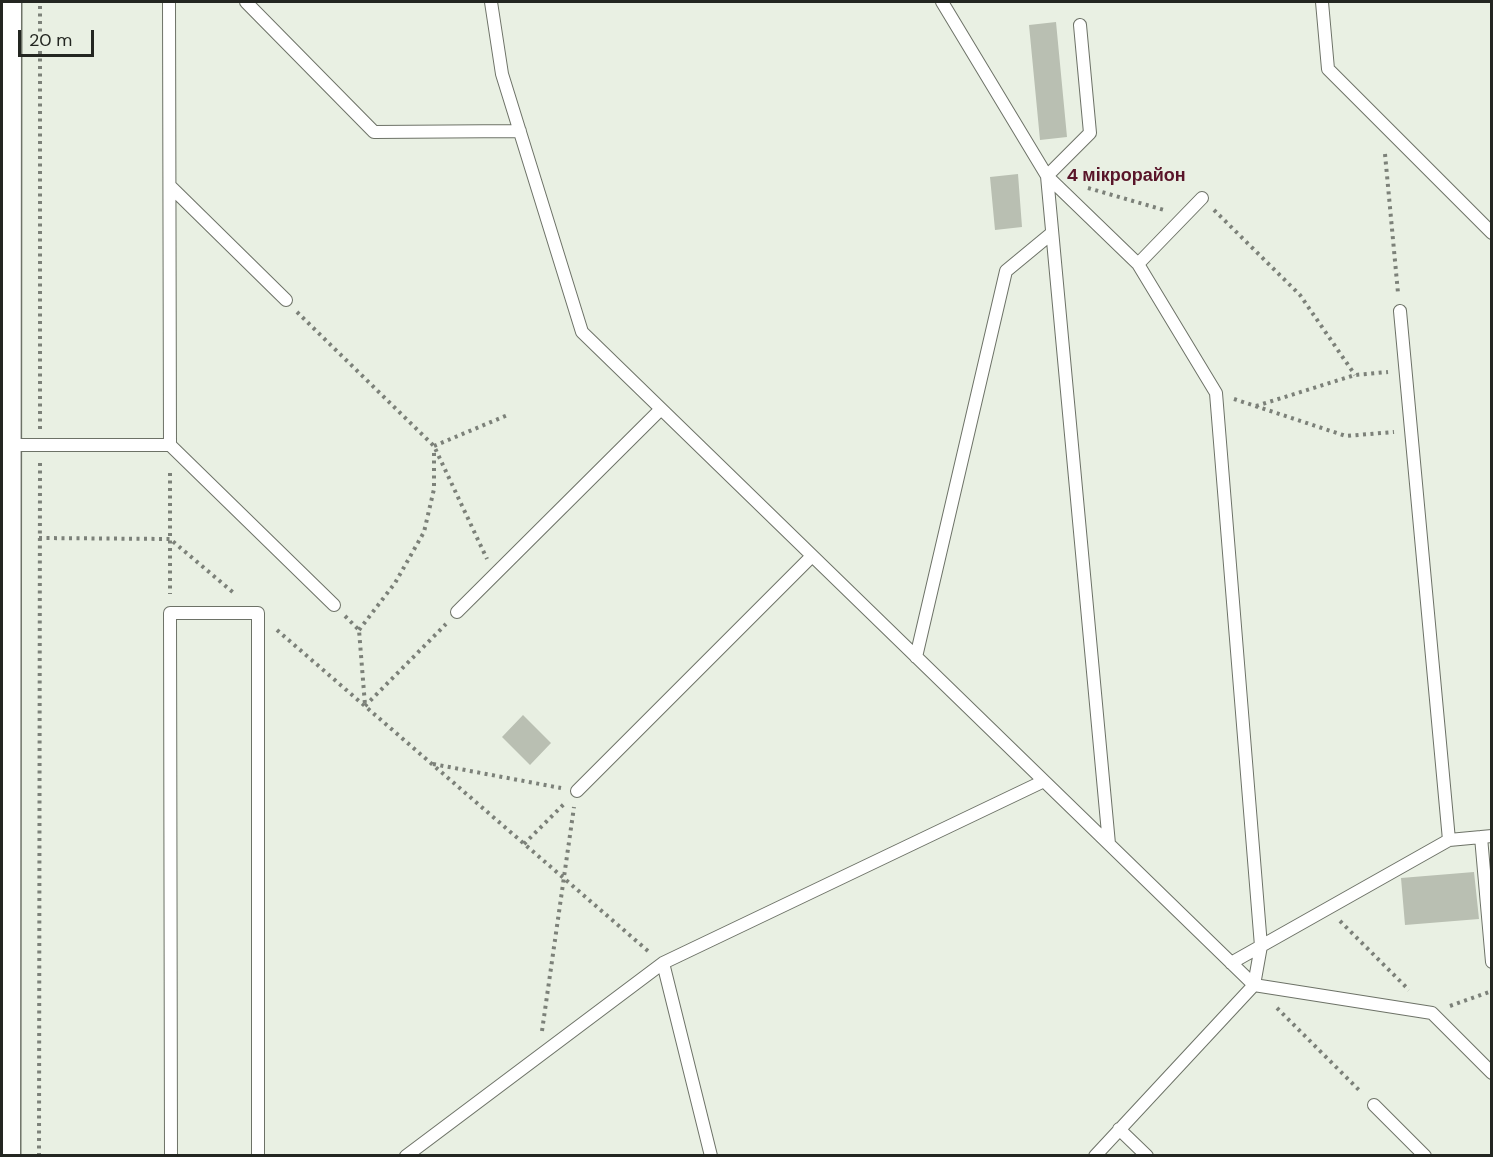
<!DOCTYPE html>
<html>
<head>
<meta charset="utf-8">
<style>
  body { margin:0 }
  #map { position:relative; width:1493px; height:1157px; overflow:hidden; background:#e9f0e3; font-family:"DM Sans",sans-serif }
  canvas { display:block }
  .frame { position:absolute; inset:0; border:3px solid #232621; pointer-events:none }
  .scale { position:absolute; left:18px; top:30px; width:76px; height:27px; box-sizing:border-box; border:3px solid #232621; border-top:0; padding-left:8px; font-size:18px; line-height:21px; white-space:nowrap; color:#232621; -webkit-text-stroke:4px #e9f0e3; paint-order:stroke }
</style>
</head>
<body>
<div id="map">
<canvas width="1493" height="1157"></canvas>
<div class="frame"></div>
<div class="scale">20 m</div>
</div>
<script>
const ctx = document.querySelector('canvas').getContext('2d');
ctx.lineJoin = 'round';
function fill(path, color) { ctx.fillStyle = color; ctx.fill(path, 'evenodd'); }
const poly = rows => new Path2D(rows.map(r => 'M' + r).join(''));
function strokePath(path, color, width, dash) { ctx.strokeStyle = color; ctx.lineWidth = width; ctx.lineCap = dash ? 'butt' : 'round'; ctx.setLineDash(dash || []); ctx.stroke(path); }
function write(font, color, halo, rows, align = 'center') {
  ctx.font = font + ' "DM Sans",sans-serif'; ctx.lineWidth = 6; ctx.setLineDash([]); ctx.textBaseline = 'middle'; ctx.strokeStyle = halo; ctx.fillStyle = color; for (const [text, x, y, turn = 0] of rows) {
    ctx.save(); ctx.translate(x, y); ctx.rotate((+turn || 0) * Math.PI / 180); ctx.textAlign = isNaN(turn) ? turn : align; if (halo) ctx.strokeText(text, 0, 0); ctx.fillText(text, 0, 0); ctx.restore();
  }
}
fill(poly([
  [1056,22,1067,137,1040,140,1029,25],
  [1018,174,1022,227,995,230,990,177],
  [523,715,551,743,530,765,502,737],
  [1474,872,1479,919,1405,925,1401,878]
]), '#b9bfb2');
const service = poly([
  [169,2,170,445],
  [246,2,374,132,520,131],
  [491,2,502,74,582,332,1254,985,1432,1013,1492,1073],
  [942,2,1047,176,1138,264,1216,393,1261,946,1254,985,1095,1156],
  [1322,2,1328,69,1492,233],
  [1080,25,1090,133,1047,176,1109,844],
  [170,186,286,300],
  [1138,264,1202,198],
  [1400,311,1449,840],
  [4,445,170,445,334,605],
  [457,612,661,409],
  [916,657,1006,271,1052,233],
  [577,791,812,556],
  [1481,837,1492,962],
  [663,963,711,1156],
  [1231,963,1449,840,1492,836],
  [1374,1105,1425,1156],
  [1119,1129,1147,1156],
  [171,1156,170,613,258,613,258,1156],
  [406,1156,663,963,1044,781]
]);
const tertiary = poly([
  [6,1156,7,2]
]);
strokePath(service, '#6d7267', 14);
strokePath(tertiary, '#6d7267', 31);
strokePath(poly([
  [1385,154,1398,293],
  [1088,188,1164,210],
  [1214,210,1300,295,1355,375],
  [297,312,434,446,487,559],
  [1234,399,1346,436,1394,432],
  [1256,406,1355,375,1388,372],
  [40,429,40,2],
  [434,446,510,414],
  [170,473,170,594],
  [39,538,170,539,235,594],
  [345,616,359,630,365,705],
  [277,630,648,951],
  [359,630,395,583,424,532,434,489,434,450],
  [365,706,446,624],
  [433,764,561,788],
  [524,844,565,803],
  [1340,921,1409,990],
  [1450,1006,1492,991],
  [1277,1008,1361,1092],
  [542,1031,574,807],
  [39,1156,40,463]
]), '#7c8179', 4, [3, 4.5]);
strokePath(service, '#fff', 12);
strokePath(tertiary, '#fff', 28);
write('bold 18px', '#591529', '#e9f0e3', [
  ["4 мікрорайон",1126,176]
]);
</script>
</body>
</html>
